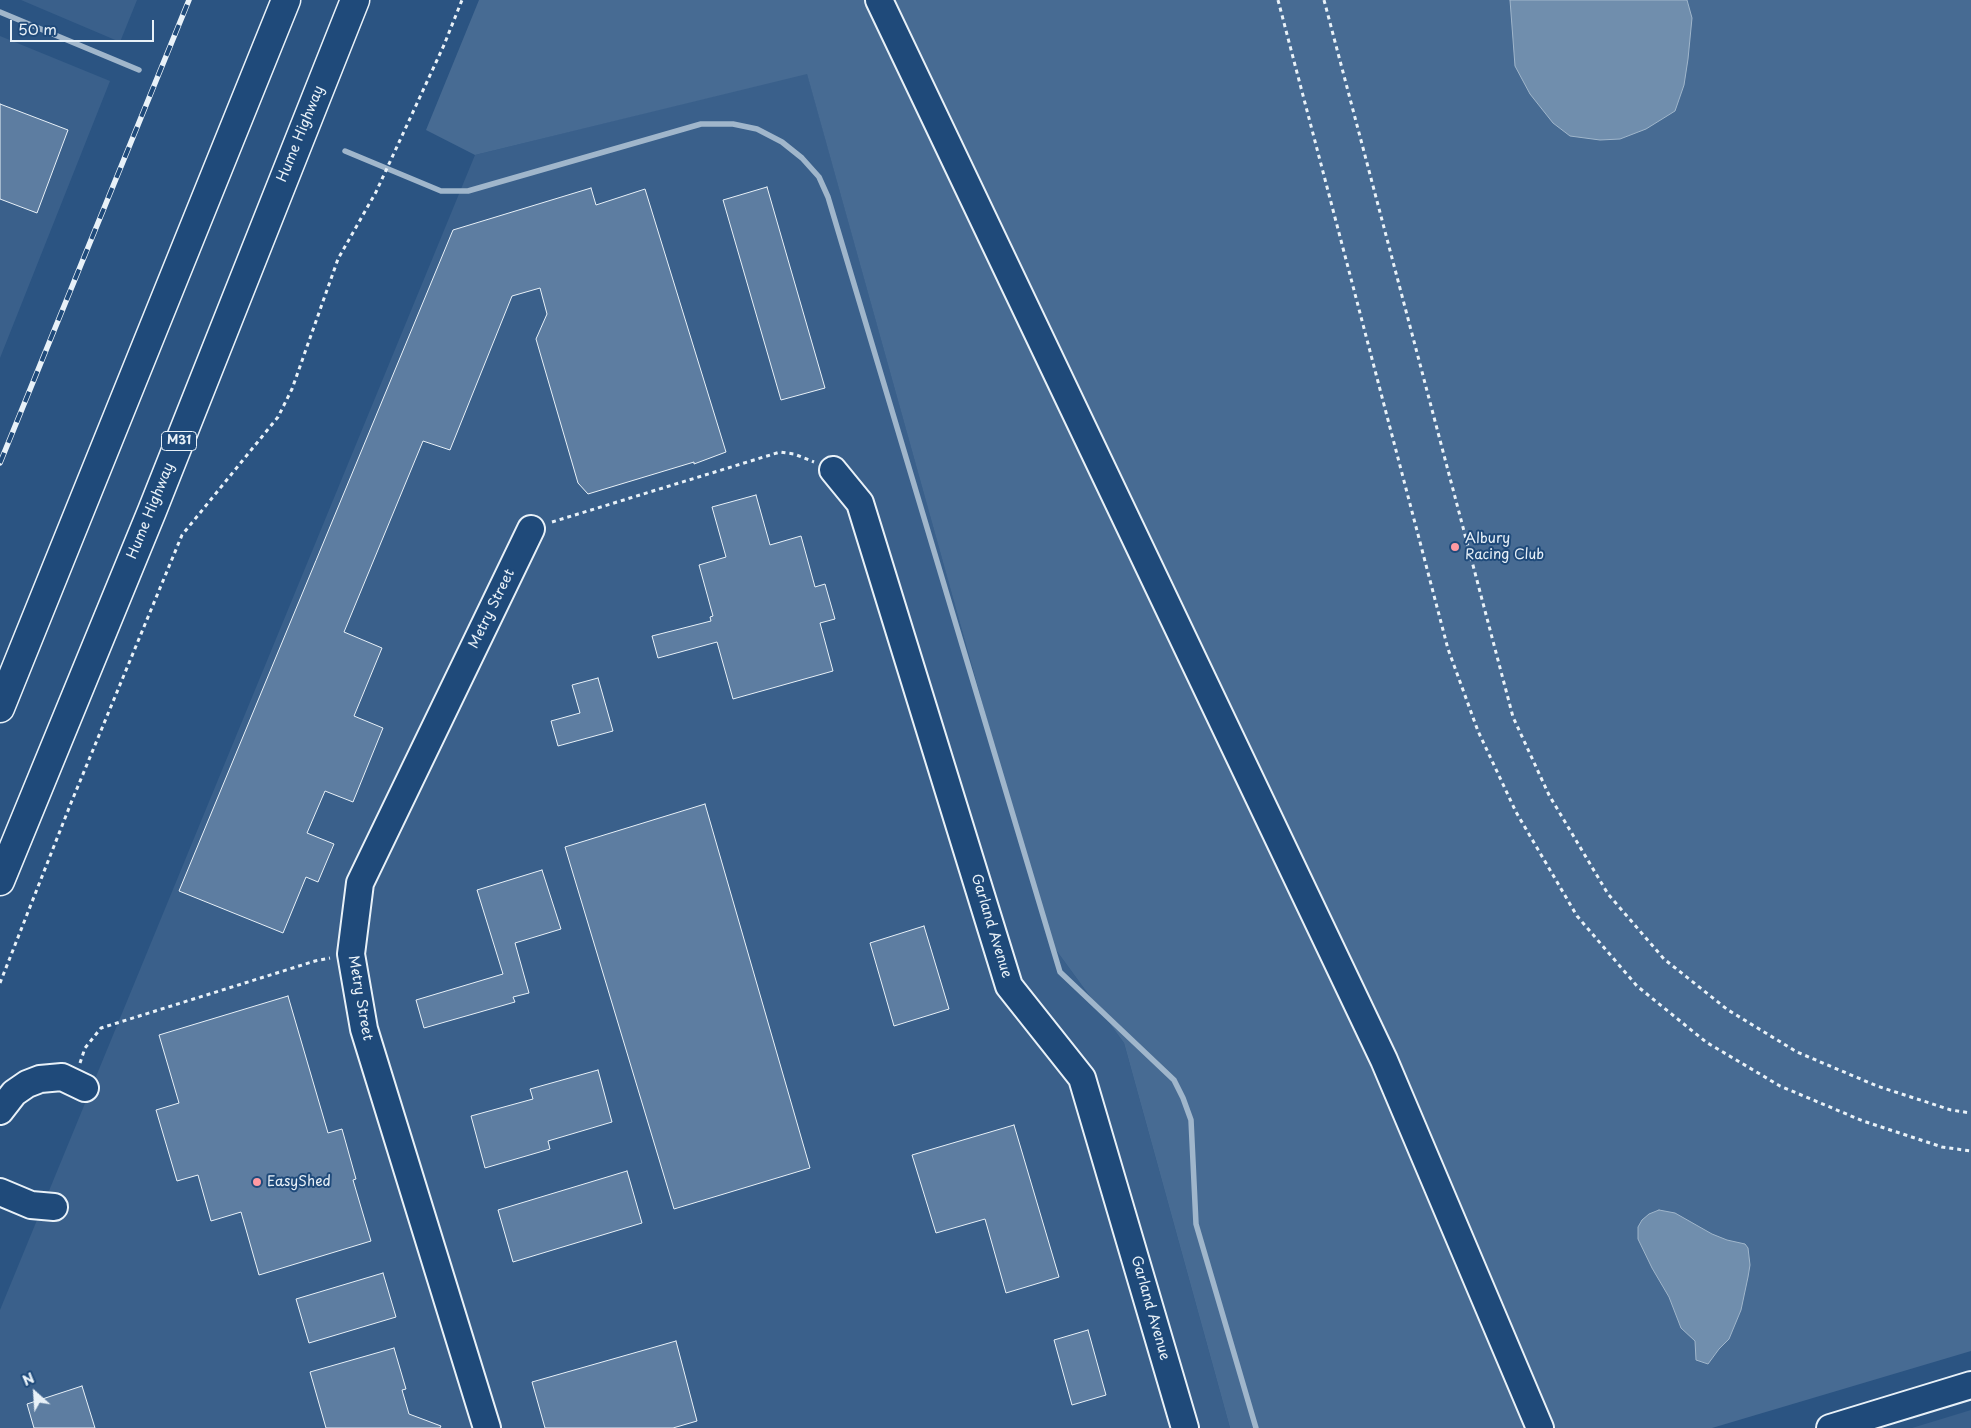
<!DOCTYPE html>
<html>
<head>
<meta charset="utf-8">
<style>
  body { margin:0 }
  #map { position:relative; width:1971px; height:1428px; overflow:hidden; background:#2b5482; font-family:"Playpen Sans",sans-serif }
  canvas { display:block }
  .north { position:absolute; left:10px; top:1368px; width:50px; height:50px; -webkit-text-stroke:4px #1f4a7a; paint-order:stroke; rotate:334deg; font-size:14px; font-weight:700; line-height:20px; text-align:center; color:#e8f1f8 }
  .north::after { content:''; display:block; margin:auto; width:18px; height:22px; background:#e8f1f8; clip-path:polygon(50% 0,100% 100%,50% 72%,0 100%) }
  .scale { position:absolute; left:10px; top:20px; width:144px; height:22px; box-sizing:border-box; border:2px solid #e8f1f8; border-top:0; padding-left:6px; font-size:15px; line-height:18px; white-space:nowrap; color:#e8f1f8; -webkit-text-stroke:4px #1f4a7a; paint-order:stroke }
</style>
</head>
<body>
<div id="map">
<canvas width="1971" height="1428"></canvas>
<div class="north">N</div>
<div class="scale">50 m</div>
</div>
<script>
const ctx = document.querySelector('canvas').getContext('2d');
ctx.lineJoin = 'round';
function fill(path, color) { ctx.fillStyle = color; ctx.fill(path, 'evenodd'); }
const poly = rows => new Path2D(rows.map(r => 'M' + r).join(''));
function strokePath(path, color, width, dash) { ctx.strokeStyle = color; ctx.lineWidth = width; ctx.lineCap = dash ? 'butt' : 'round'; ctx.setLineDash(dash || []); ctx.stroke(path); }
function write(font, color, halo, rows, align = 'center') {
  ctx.font = font + ' "Playpen Sans",sans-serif'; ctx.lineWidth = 4; ctx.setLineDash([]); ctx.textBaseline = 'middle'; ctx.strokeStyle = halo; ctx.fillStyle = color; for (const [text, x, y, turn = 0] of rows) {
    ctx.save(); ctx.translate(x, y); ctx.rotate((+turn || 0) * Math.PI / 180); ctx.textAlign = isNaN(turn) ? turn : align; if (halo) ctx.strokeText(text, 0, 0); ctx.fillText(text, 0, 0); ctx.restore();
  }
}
fill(poly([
  [21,0,137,0,120,42],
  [0,36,110,81,0,358],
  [807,73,1048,939,1124,1043,1230,1428,0,1428,0,1310,475,155],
  [1971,1410,1971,1428,1912,1428]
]), '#3a608b');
fill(poly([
  [479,0,1971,0,1971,1351,1712,1428,1230,1428,1124,1043,1048,939,807,74,475,155,426,130]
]), '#476b93');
const water = poly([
  [1510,0,1687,0,1692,18,1688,59,1684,85,1675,111,1646,129,1620,139,1600,140,1570,136,1553,123,1530,94,1515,66,1510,0],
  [1659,1210,1675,1213,1712,1234,1727,1240,1745,1244,1748,1248,1750,1265,1748,1277,1741,1310,1729,1339,1719,1349,1708,1364,1696,1360,1695,1341,1681,1328,1669,1297,1652,1268,1638,1239,1638,1227,1642,1220,1649,1214,1659,1210]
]);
fill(water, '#708ead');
strokePath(water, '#a0b6cb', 1);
strokePath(poly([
  [0,12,139,70],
  [345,151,441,191,468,191,701,124,733,124,757,129,782,142,802,158,819,177,828,197,1060,972,1174,1080,1183,1098,1191,1120,1196,1224,1256,1428]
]), '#a0b6cb', 5.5);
const building = poly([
  [0,104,68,130,37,213,0,199,0,104],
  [767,187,825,388,781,400,723,200,767,187],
  [591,188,596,205,645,189,726,452,694,464,694,462,588,494,578,483,536,339,547,314,540,288,512,296,450,450,423,441,344,632,382,648,354,716,383,728,353,802,325,791,307,833,334,844,318,882,306,877,283,933,179,891,453,230,591,188],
  [756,495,770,545,801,536,815,587,825,584,835,619,820,623,833,671,733,699,717,642,658,658,652,636,711,621,710,617,713,616,699,565,726,557,712,507,756,495],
  [598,678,613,731,558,746,551,721,580,713,572,685,598,678],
  [705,804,810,1168,674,1209,565,847,705,804],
  [542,870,561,929,515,943,529,993,513,997,515,1002,424,1028,416,1000,503,974,477,890,542,870],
  [924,926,949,1009,894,1026,870,943,924,926],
  [288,996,328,1133,342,1129,356,1179,353,1180,371,1241,259,1275,241,1212,211,1221,198,1175,177,1181,156,1110,179,1103,159,1035,288,996],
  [598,1070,612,1122,548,1141,550,1149,485,1168,471,1116,533,1099,530,1089,598,1070],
  [1014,1125,1059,1277,1006,1293,985,1219,936,1233,912,1155,1014,1125],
  [627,1171,642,1223,513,1262,498,1210,627,1171],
  [383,1273,396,1317,309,1343,296,1299,383,1273],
  [1088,1330,1106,1395,1072,1405,1054,1340,1088,1330],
  [676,1341,697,1421,673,1428,545,1428,532,1382,676,1341],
  [394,1348,406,1389,402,1390,409,1414,441,1426,440,1428,326,1428,310,1372,394,1348],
  [82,1386,95,1428,34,1428,27,1404,82,1386]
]);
fill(building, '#5d7da1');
strokePath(building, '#e8f1f8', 1);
const minor = poly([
  [879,0,1384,1060,1540,1428],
  [833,470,860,503,1009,986,1082,1078,1185,1428],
  [0,1111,14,1093,27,1084,40,1079,62,1077,85,1088],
  [0,1192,31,1205,54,1207],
  [487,1428,364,1029,351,954,360,883,531,529],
  [1830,1428,1971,1385]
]);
const highway = poly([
  [0,708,286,0],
  [0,881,152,511,355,0]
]);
strokePath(minor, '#e8f1f8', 30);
strokePath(highway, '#e8f1f8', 31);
strokePath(poly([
  [1278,0,1448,649,1478,731,1516,812,1577,916,1637,986,1706,1042,1780,1086,1863,1121,1942,1147,1971,1151],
  [1324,0,1513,717,1549,795,1608,894,1664,959,1728,1010,1797,1052,1877,1086,1951,1110,1971,1113],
  [552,522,780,452,794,454,814,462],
  [0,983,71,803,182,535,278,417,292,389,338,259,376,192,444,45,462,0],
  [80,1063,85,1048,101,1028,315,961,330,958]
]), '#e8f1f8', 3, [4, 4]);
strokePath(minor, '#1f4a7a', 26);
strokePath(highway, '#1f4a7a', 28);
const rail = poly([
  [0,463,189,0]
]);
strokePath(rail, '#e8f1f8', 5.5);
strokePath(rail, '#1f4a7a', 4, [11]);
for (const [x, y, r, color] of [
  [1455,547,5,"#ff9aa2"],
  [257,1182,5,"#ff9aa2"]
]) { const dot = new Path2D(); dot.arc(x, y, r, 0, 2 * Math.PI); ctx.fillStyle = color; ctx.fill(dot); strokePath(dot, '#1f4a7a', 2); }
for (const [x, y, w] of [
  [179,441,35]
]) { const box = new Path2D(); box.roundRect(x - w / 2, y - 9.5, w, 19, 4); ctx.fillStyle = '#1f4a7a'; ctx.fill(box); strokePath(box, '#e8f1f8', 1); }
write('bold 12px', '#e8f1f8', null, [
  ["M31",179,441]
]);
write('14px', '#e8f1f8', '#1f4a7a', [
  ["Hume Highway",301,134,-68],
  ["Hume Highway",151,511,-68],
  ["Metry Street",492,609,-64],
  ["Garland Avenue",991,926,73],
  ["Metry Street",360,998,80],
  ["Garland Avenue",1150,1308,74]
]);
write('14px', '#e8f1f8', '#1f4a7a', [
  ["Albury",1465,539],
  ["Racing Club",1465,555],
  ["EasyShed",267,1182]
], 'left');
</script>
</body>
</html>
